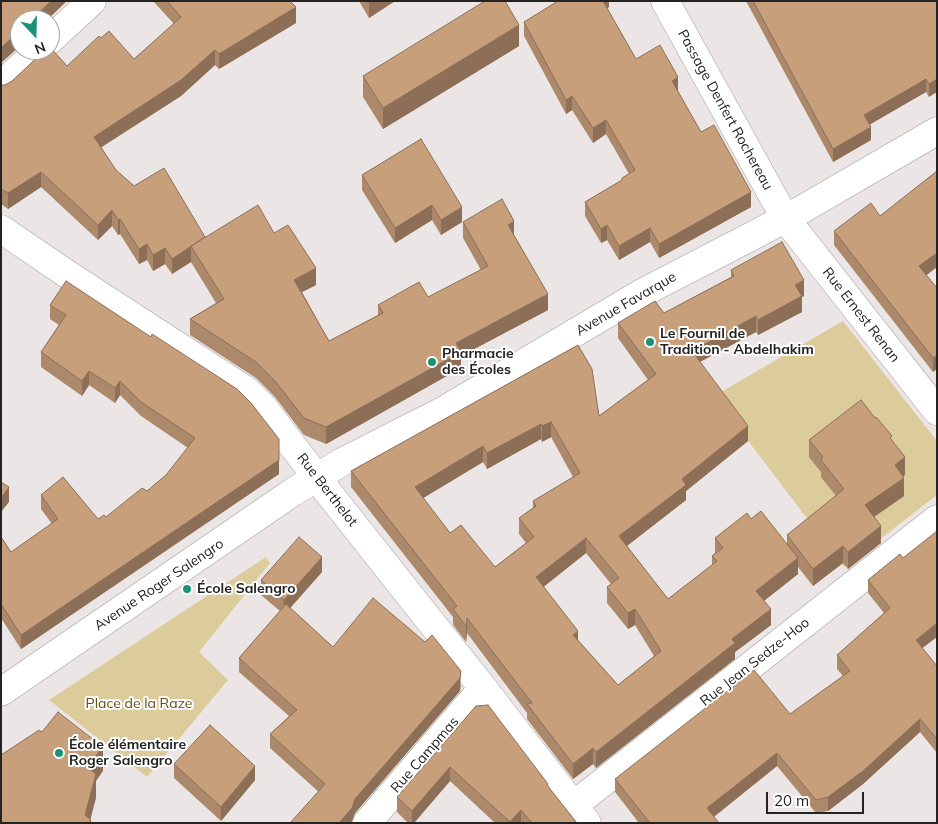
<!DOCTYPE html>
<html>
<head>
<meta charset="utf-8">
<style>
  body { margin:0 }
  #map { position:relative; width:938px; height:824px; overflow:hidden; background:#ebe6e5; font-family:Mulish,sans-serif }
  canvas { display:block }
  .frame { position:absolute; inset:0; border:2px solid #242322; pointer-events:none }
  .north { position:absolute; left:10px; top:10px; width:50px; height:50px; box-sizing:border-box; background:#fff; border:1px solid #a7a7a7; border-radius:50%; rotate:159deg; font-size:14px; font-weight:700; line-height:20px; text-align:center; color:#242322 }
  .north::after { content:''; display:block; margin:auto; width:18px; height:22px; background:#1a9276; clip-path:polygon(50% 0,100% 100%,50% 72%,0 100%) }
  .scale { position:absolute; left:766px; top:792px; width:98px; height:22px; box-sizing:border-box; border:2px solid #242322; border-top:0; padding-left:6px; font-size:15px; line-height:18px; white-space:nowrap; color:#242322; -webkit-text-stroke:4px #fff; paint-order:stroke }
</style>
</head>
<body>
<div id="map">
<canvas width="938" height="824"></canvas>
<div class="frame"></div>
<div class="north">N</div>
<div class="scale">20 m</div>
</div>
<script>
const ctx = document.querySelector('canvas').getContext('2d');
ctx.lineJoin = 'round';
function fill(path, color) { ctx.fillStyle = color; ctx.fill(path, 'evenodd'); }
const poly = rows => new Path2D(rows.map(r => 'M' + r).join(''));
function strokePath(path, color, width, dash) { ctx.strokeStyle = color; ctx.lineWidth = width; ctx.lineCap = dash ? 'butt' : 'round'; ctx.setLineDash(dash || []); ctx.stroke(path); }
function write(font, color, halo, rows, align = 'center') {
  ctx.font = font + ' Mulish,sans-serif'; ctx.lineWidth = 4; ctx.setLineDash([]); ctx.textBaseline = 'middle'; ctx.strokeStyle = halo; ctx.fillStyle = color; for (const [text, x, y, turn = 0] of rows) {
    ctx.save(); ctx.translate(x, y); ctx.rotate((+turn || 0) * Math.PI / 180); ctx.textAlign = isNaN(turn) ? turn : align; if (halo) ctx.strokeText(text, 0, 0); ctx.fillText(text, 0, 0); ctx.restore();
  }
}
fill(poly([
  [843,321,937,441,937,495,844,567,714,396],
  [266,557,270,563,199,652,228,680,147,777,49,700]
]), '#dccb9b');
const minor = poly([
  [665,1,785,218,937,411],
  [50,40,92,1],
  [1,85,39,50],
  [1,229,67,274,247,391,263,407,331,496,483,688,587,823],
  [1,692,293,492,342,462,441,412,642,293,754,235,801,210,937,131],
  [574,805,937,519],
  [367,823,483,688]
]);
strokePath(minor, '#a4a09f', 29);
strokePath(minor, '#fff', 28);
fill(poly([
  [153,1,290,1,296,23,219,69,215,65,181,96,101,147,116,170,134,186,205,237,274,233,316,285,302,292,329,341,378,315,378,305,428,297,481,270,463,238,463,222,514,235,548,310,461,356,461,368,326,444,304,435,275,397,256,378,190,335,190,319,216,303,191,262,172,274,165,264,153,271,147,260,139,264,120,234,118,235,112,226,98,240,41,187,8,209,1,204,1,85,5,85,67,66,134,59,174,24],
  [359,1,395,1,369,18],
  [555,1,609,1,609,7,607,8,636,59,678,91,701,132,751,207,659,258,650,242,619,260,607,240,601,243,585,216,585,202,622,180,622,178,629,174,606,134,593,143,572,110,566,114,524,36,524,22,556,2],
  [746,1,937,1,929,97,926,92,869,124,871,140,833,162],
  [519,46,383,129,363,97,363,76],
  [421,139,462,222,441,235,432,220,395,243,362,190,362,175],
  [937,171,937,267,926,275,937,288,933,372,834,245,834,231,880,216],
  [731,270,804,296,802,297,802,312,758,335,756,332,700,362,748,441,686,491,686,500,627,546,668,599,712,565,712,556,715,553,715,538,751,519,787,544,787,535,836,496,821,477,821,472,809,457,809,440,892,440,905,475,903,476,904,496,874,517,881,543,848,569,843,563,813,586,798,567,798,574,764,601,771,625,735,652,735,659,596,768,593,764,573,779,527,719,527,713,467,633,466,642,453,625,453,617,351,487,351,471,578,345,599,416,648,380,618,338,618,323,664,313,731,277],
  [551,437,573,477,533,501,533,508,519,518,519,534,526,543,495,567,450,533,423,498,483,462,487,469,541,439,542,442],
  [586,553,611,584,607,587,607,603,628,629,635,625,654,656,618,685,578,640,543,587],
  [50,305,279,439,279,474,21,649,1,618,1,537,11,552,52,524,41,509,41,495,98,519,106,517,147,491,166,475,188,448,141,416,120,395,115,403,89,385,82,396,41,367,41,352,59,325,50,319],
  [322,572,290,608,333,647,461,685,460,691,355,813,352,822,270,748,270,734,289,716,239,672,239,658,280,611,261,595,261,580],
  [868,580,937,666,937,753,920,732,863,784,828,811,816,813,777,766,714,817,719,823,639,823,615,792,615,779,790,714,843,676,837,669,837,655,884,613,868,593],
  [476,706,548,787,577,823,495,823,450,781,414,823,408,823,397,812,397,797],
  [174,764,255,780,221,821,174,778]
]), '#ac896a');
fill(poly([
  [51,1,67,1,47,20,31,20],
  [371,1,395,1,369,18,369,2],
  [601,1,609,1,609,7,601,12],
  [296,7,296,23,219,69,219,54],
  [519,25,519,46,383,129,383,108],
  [20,30,20,46,1,63,1,48],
  [215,50,215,65,181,96,94,152,94,137],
  [678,77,678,91,672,95,672,81],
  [926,79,926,92,864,128,864,115],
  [937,79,937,92,929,97,929,84],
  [572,96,572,110,566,114,566,100],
  [606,120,606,134,593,143,593,128],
  [871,127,871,140,833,162,833,149],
  [41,172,41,187,8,209,8,193],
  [751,192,751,207,659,258,659,244],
  [432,205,432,220,395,243,395,228],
  [462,207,462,222,441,235,441,220],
  [112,210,112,226,98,240,98,225],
  [120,219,120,234,118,235,118,220],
  [514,221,514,238,508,225],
  [607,225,607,240,601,243,601,229],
  [650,228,650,242,619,260,619,246],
  [147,244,147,260,139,264,139,249],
  [191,246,191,262,172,274,172,259],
  [165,248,165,264,153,271,153,255],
  [937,253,937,267,919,281,919,266],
  [316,268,316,285,294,296,294,280],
  [804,280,804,296,802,297,802,312,758,335,758,320,795,285],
  [548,294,548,310,461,356,461,368,326,444,326,427,456,343],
  [756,316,756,332,692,366,692,351],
  [937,355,937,369,933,372,933,358],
  [89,371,89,385,82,396,82,381],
  [120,381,120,395,115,403,115,388],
  [551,422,551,437,542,442,542,426],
  [541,424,541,439,487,469,487,453],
  [748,426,748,441,686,491,686,500,619,552,619,536,682,479],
  [483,446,483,462,415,503,415,487],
  [905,457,905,475,895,483,895,465],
  [279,460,279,474,21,649,21,635],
  [904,478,904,496,865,523,865,505],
  [9,487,9,502,1,512,1,498],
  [881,526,881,543,848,569,848,552],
  [586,538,586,553,536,593,536,577],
  [843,546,843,563,813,586,813,569],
  [322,557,322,572,284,615,284,600],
  [798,558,798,574,756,607,756,591],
  [635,609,635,625,628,629,628,613],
  [771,609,771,625,735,652,735,659,596,768,596,752,732,639],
  [467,618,467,633,466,642,466,626],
  [937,623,937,637,916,653,916,640],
  [578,631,578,647,573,635],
  [461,671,460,691,355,813,351,823,339,823,355,799],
  [920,719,920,732,863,784,828,811,828,797],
  [103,747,103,771,96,781,96,798,90,821,91,820,91,823,85,823,87,767],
  [593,748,593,764,573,779,573,764],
  [777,753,777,766,707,822,707,808],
  [255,766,255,780,221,821,221,807],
  [450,767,450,781,414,823,412,823,412,811],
  [521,810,521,823,510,823,510,822]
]), '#8c6f56');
const building = poly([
  [1,1,51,1,31,20,20,20,20,30,1,48,1,1],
  [167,1,290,1,296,7,219,54,215,50,181,80,94,137,116,170,134,186,164,168,205,237,172,259,165,248,153,255,147,244,139,249,120,219,118,220,112,210,98,225,41,172,8,193,1,189,1,85,5,85,12,81,45,50,50,50,50,47,67,66,99,36,101,38,109,31,134,59,181,17,167,1],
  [485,1,505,1,519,25,383,108,363,76,485,1],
  [558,1,603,1,636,59,660,45,678,77,672,81,701,132,714,125,751,192,659,244,650,228,619,246,607,225,601,229,585,202,622,180,622,178,635,170,606,120,593,128,572,96,566,100,524,22,558,1],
  [753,1,937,1,937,79,929,84,926,79,864,115,871,127,833,149,753,1],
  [421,139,462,207,441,220,432,205,395,228,362,175,421,139],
  [937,171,937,253,919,266,937,288,937,355,933,358,834,231,871,203,880,216,937,171],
  [502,199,514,221,508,225,548,294,456,343,461,352,326,427,304,418,275,381,256,362,190,319,224,299,191,246,258,205,274,233,288,225,316,268,294,280,329,341,383,313,378,305,419,282,428,297,488,266,463,222,502,199],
  [782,242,804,280,795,285,802,296,758,320,756,316,692,351,748,426,682,479,686,485,619,536,668,599,717,561,712,556,723,548,715,538,747,513,751,519,761,511,798,558,756,591,771,609,732,639,735,643,596,752,593,748,573,764,527,704,532,703,467,618,466,626,453,609,457,606,351,471,578,345,592,369,599,416,656,374,618,323,655,301,664,313,734,276,731,270,782,242],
  [551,422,580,473,533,501,536,506,519,518,534,537,495,567,461,525,450,533,415,487,483,446,487,453,541,424,542,426,551,422],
  [586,538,619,578,607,587,628,613,635,609,661,651,618,685,573,635,578,631,536,577,586,538],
  [66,281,151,337,152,334,237,389,251,403,279,439,279,460,21,635,1,604,1,537,11,552,58,519,41,495,63,477,98,519,104,515,106,517,142,488,147,491,166,475,195,438,141,402,120,381,115,388,89,371,82,381,41,352,66,315,50,305,66,281],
  [861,400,875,418,876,417,892,436,890,438,905,457,895,465,904,478,865,505,881,526,848,552,843,546,813,569,787,535,844,489,821,460,823,457,809,440,861,400],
  [1,482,9,487,1,498,1,482],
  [937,531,937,623,916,640,937,666,937,739,920,719,863,771,828,797,816,800,777,753,707,808,719,823,650,823,615,779,754,670,790,714,850,671,837,655,890,608,868,580,900,554,903,558,937,531],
  [299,537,322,557,284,600,261,580,299,537],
  [373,598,425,642,432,635,461,671,460,678,355,799,352,808,339,823,290,823,325,784,270,734,297,710,239,658,286,604,333,647,373,598],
  [488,705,548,784,547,785,577,823,532,823,521,810,510,822,450,767,412,811,397,797,476,706,488,705],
  [58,712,103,747,87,767,96,774,85,815,91,820,89,823,1,823,1,755,39,730,42,732,58,712],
  [210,725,255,766,221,807,174,764,210,725]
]);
fill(building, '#c89f7b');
strokePath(building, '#8c6f56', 1);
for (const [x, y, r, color] of [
  [650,342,5,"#1a9276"],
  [432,362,5,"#1a9276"],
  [187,589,5,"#1a9276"],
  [59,753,5,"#1a9276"]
]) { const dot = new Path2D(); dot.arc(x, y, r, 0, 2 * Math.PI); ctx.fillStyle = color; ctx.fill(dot); strokePath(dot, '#fff', 2); }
write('14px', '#242322', '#fff', [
  ["Passage Denfert Rochereau",725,110,61],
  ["Avenue Favarque",626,304,-30],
  ["Rue Ernest Renan",861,315,52],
  ["Rue Berthelot",327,490,52],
  ["Avenue Roger Salengro",159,585,-34],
  ["Rue Jean Sedze-Hoo",755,662,-38],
  ["Rue Campmas",425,755,-49]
]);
write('bold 14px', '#242322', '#fff', [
  ["Le Fournil de",660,334],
  ["Tradition - Abdelhakim",660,350],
  ["Pharmacie",442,354],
  ["des Écoles",442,370],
  ["École Salengro",197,589],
  ["École élémentaire",69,745],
  ["Roger Salengro",69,761]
], 'left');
write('14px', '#614e12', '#fff', [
  ["Place de la Raze",139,704]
]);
</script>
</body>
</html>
